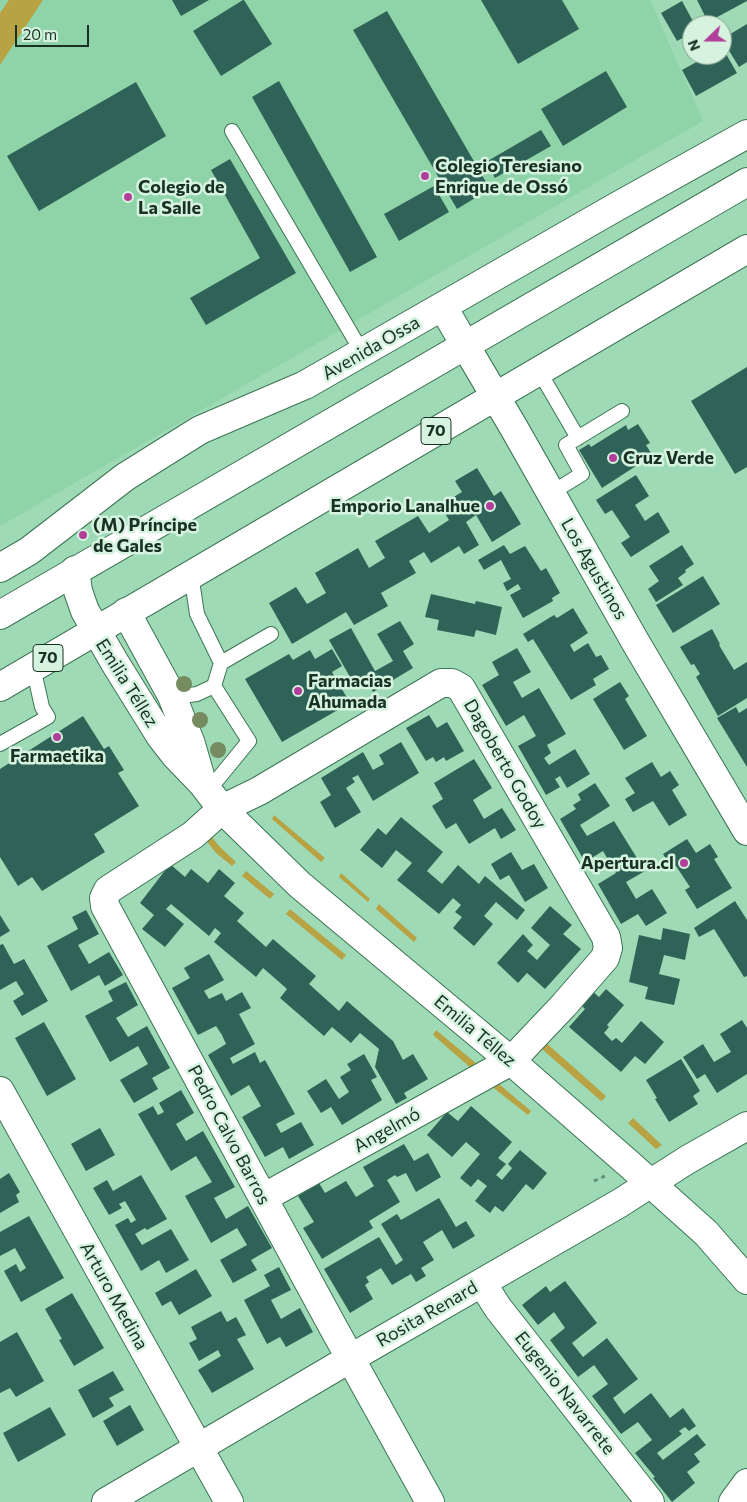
<!DOCTYPE html>
<html>
<head>
<meta charset="utf-8">
<style>
  body { margin:0 }
  #map { position:relative; width:747px; height:1502px; overflow:hidden; background:#9edab5; font-family:Commissioner,sans-serif }
  canvas { display:block }
  .north { position:absolute; left:682px; top:15px; width:50px; height:50px; box-sizing:border-box; background:#d6f3e0; border:1px solid #8aa594; border-radius:50%; rotate:248deg; font-size:14px; font-weight:700; line-height:20px; text-align:center; color:#193123 }
  .north::after { content:''; display:block; margin:auto; width:18px; height:22px; background:#b13e99; clip-path:polygon(50% 0,100% 100%,50% 72%,0 100%) }
  .scale { position:absolute; left:15px; top:25px; width:74px; height:22px; box-sizing:border-box; border:2px solid #193123; border-top:0; padding-left:6px; font-size:15px; line-height:18px; white-space:nowrap; color:#193123; -webkit-text-stroke:4px #d6f3e0; paint-order:stroke }
</style>
</head>
<body>
<div id="map">
<canvas width="747" height="1502"></canvas>
<div class="north">N</div>
<div class="scale">20 m</div>
</div>
<script>
const ctx = document.querySelector('canvas').getContext('2d');
ctx.lineJoin = 'round';
function fill(path, color) { ctx.fillStyle = color; ctx.fill(path, 'evenodd'); }
const poly = rows => new Path2D(rows.map(r => 'M' + r).join(''));
function strokePath(path, color, width, dash) { ctx.strokeStyle = color; ctx.lineWidth = width; ctx.lineCap = dash ? 'butt' : 'round'; ctx.setLineDash(dash || []); ctx.stroke(path); }
function write(font, color, halo, rows, align = 'center') {
  ctx.font = font + ' Commissioner,sans-serif'; ctx.lineWidth = 5; ctx.setLineDash([]); ctx.textBaseline = 'middle'; ctx.strokeStyle = halo; ctx.fillStyle = color; for (const [text, x, y, turn = 0] of rows) {
    ctx.save(); ctx.translate(x, y); ctx.rotate((+turn || 0) * Math.PI / 180); ctx.textAlign = isNaN(turn) ? turn : align; if (halo) ctx.strokeText(text, 0, 0); ctx.fillText(text, 0, 0); ctx.restore();
  }
}
fill(poly([
  [0,0,650,0,703,121,0,526]
]), '#8fd3a9');
fill(poly([
  [9,0,43,0,0,65,0,13],
  [274,815,325,858,321,862,272,819],
  [210,835,220,847,236,862,232,866,216,853,205,839],
  [246,871,274,894,270,899,242,876],
  [341,873,370,899,368,902,339,877],
  [379,904,417,938,414,942,376,909],
  [290,909,346,955,342,960,286,914],
  [436,1030,477,1064,475,1068,472,1069,433,1035],
  [544,1041,606,1096,603,1100,601,1101,542,1049,541,1045],
  [499,1084,531,1111,528,1115,491,1086],
  [633,1118,662,1145,656,1149,628,1123]
]), '#b8a344');
fill(poly([
  [172,0,209,0,181,16],
  [243,0,244,0,272,44,221,76,193,31],
  [481,0,562,0,579,29,518,64],
  [697,0,747,0,747,1,708,22],
  [682,1,695,25,692,25,692,33,677,41,661,13],
  [387,11,490,189,457,209,353,30],
  [747,24,747,62,739,67,722,39],
  [722,47,737,73,696,96,682,70,709,55,722,55],
  [606,71,627,107,563,146,541,109],
  [279,81,377,257,350,272,252,97],
  [136,82,166,136,39,211,7,156],
  [541,130,551,146,495,178,486,162],
  [230,159,296,273,206,325,190,298,260,258,211,170],
  [434,186,449,212,399,241,384,214],
  [747,367,747,467,735,474,691,401],
  [638,424,650,443,646,445,651,453,634,464,636,466,602,488,579,450,589,444,591,447,626,425,628,430],
  [477,468,494,496,501,491,521,524,492,542,476,515,466,522,479,545,464,554,459,546,431,563,424,552,409,561,416,573,381,593,388,606,354,625,346,612,292,644,269,603,296,587,307,604,326,593,315,573,358,548,369,568,385,558,375,541,418,516,429,533,449,520,440,505,462,492,455,481],
  [636,475,649,496,635,505,645,521,658,512,670,532,631,557,621,543,630,537,612,510,605,514,596,500],
  [504,545,510,554,525,546,541,571,546,568,560,593,552,598,553,601,523,618,510,595,521,589,518,584,507,591,503,583,511,579,501,560,484,570,478,560],
  [682,545,694,564,685,570,686,572,678,578,683,585,656,602,648,589,659,581,649,566],
  [703,576,720,604,673,633,656,605],
  [431,594,475,604,476,601,502,607,496,635,476,630,474,637,437,630,439,620,425,617],
  [573,608,588,633,570,645,574,652,588,643,596,657,601,655,609,669,593,679,596,685,571,700,533,639,528,642,523,634,554,615,557,618],
  [400,621,414,644,403,651,413,668,373,692,365,678,354,684,329,640,351,628,375,671,393,661,377,634],
  [712,629,720,644,719,645,734,670,747,662,747,698,718,716,696,677,700,674,694,664,691,665,680,647],
  [517,648,531,672,513,682,522,698,539,688,566,734,547,745,551,753,544,758,549,765,575,749,590,774,567,788,560,776,555,779,560,787,546,795,518,746,536,736,524,715,506,726,482,685,499,675,492,662],
  [332,649,342,666,332,672,350,703,282,742,245,679,289,654,293,660,310,650,315,659],
  [620,682,629,696,625,699,647,736,624,750,593,699],
  [736,707,739,713,747,708,747,767,717,718],
  [429,715,437,728,447,722,464,751,446,761,444,757,436,762,433,757,426,761,406,728],
  [83,716,104,749,109,746,124,770,118,773,139,806,94,834,105,852,42,891,32,877,18,886,0,857,0,769],
  [401,742,419,773,373,801,358,775,352,778,355,782,346,788,361,812,335,828,320,802,331,795,321,778,363,752,373,770,384,764,379,755],
  [474,759,492,788,473,800,484,819,502,808,516,830,501,839,495,828,469,844,456,823,446,829,432,806,443,799,434,783],
  [652,762,661,777,670,771,679,785,672,790,687,815,669,826,653,801,633,812,625,799,635,793,625,778],
  [595,783,610,806,580,825,587,836,614,821,645,871,626,882,636,899,652,889,667,913,646,926,638,914,621,924,598,884,616,873,603,851,585,862,560,819,576,809,573,805,581,800,578,794],
  [401,817,443,852,427,871,442,884,458,865,479,884,485,876,525,910,517,920,496,902,484,916,493,924,474,946,453,928,462,917,455,912,461,905,453,898,439,914,397,880,412,863,396,850,382,868,360,850,378,828,386,835],
  [687,839,696,853,710,844,718,857,714,859,732,888,697,909,685,890,690,887,676,866,672,869,663,854],
  [511,852,522,870,534,864,548,888,525,902,509,875,500,880,491,864],
  [170,864,185,877,191,869,208,883,219,869,235,883,224,896,244,913,237,921,266,947,273,939,316,976,309,984,339,1011,347,1001,393,1041,403,1060,413,1054,428,1079,404,1093,407,1098,396,1104,375,1067,379,1049,360,1033,351,1043,332,1027,324,1036,280,998,287,989,278,981,263,968,256,977,214,942,221,933,215,928,209,936,171,904,166,909,184,924,165,947,142,929,154,915,140,903],
  [735,901,747,920,747,976,744,977,714,929,699,937,694,928],
  [550,906,572,925,563,934,581,949,545,989,527,973,518,983,497,963,523,934,533,945,527,951,537,960,550,945,531,928],
  [86,910,99,934,78,945,89,964,109,952,123,975,105,986,99,975,71,991,47,946,78,929,72,917],
  [0,915,10,931,0,937],
  [663,928,690,934,685,960,664,955,659,974,680,979,674,1005,645,999,648,987,629,982,639,935,661,940],
  [3,944,14,964,24,959,48,1001,22,1016,13,1001,24,994,16,981,0,990,0,945],
  [209,954,224,980,204,991,209,999,222,993,226,1001,242,992,251,1008,239,1014,255,1044,230,1058,233,1064,255,1052,260,1063,265,1060,295,1114,276,1124,281,1133,301,1122,314,1145,289,1159,283,1147,265,1157,242,1117,261,1106,249,1085,231,1096,208,1055,226,1044,222,1035,216,1026,198,1035,172,988,190,978,184,968],
  [126,982,138,1005,116,1018,128,1037,147,1026,170,1068,152,1078,158,1089,134,1103,120,1080,148,1064,138,1046,110,1062,85,1016,113,1001,108,991],
  [606,989,624,1005,607,1025,609,1027,604,1033,612,1041,616,1038,622,1043,641,1021,664,1042,645,1064,635,1056,621,1072,569,1027,585,1009,580,1004,591,990,599,997],
  [742,1020,747,1028,747,1074,717,1093,705,1074,697,1079,683,1057,703,1044,714,1062,731,1052,720,1034],
  [44,1022,76,1079,47,1096,15,1038],
  [364,1054,377,1077,371,1080,382,1100,342,1125,331,1107,321,1113,307,1091,326,1079,339,1099,349,1092,340,1077,351,1070,347,1064],
  [681,1059,700,1091,693,1096,698,1104,669,1122,655,1099,657,1098,646,1080],
  [181,1090,194,1113,176,1124,186,1141,203,1131,235,1187,214,1198,221,1210,226,1219,248,1206,272,1248,251,1260,257,1270,233,1283,220,1260,247,1245,237,1228,211,1243,185,1196,212,1182,196,1156,171,1171,138,1114,153,1106,158,1115,164,1112,159,1103],
  [471,1106,512,1142,498,1158,506,1164,496,1175,502,1180,512,1168,508,1164,520,1150,547,1173,533,1190,526,1184,503,1212,495,1206,490,1213,475,1201,487,1186,478,1179,471,1187,460,1178,480,1154,466,1142,452,1157,427,1135,447,1112,458,1121],
  [100,1128,115,1155,86,1171,71,1144],
  [404,1144,414,1161,428,1153,441,1177,416,1192,406,1173,397,1177,395,1175,387,1180,400,1202,369,1221,373,1228,322,1259,303,1228,314,1222,298,1196,319,1183,325,1193,346,1181,356,1197,374,1186,363,1167],
  [9,1173,20,1192,16,1195,19,1202,0,1213,0,1179],
  [141,1175,167,1219,147,1230,145,1228,135,1234,142,1245,171,1229,189,1260,166,1273,159,1260,141,1271,115,1225,128,1218,131,1223,136,1220,128,1206,125,1201,119,1204,122,1208,109,1215,93,1188,107,1180,113,1191],
  [439,1198,456,1227,466,1221,475,1236,453,1249,442,1230,423,1242,434,1260,421,1268,426,1276,416,1282,411,1274,392,1285,381,1268,366,1277,369,1282,365,1285,373,1299,350,1313,324,1269,379,1237,396,1265,403,1260,381,1224,397,1214,401,1220],
  [29,1216,64,1278,21,1302,4,1271,16,1264,20,1272,26,1268,15,1248,0,1256,0,1232],
  [279,1267,291,1290,271,1300,281,1319,300,1308,313,1332,286,1347,280,1337,267,1344,244,1300,270,1286,264,1275],
  [196,1269,212,1296,179,1315,171,1301,162,1306,155,1293],
  [565,1281,597,1323,572,1343,583,1357,607,1338,638,1379,613,1398,624,1414,651,1393,670,1418,683,1408,696,1426,689,1431,685,1427,679,1431,682,1434,657,1453,663,1460,697,1434,706,1445,694,1454,700,1462,687,1472,695,1483,672,1502,653,1478,655,1477,635,1453,652,1440,638,1422,621,1434,592,1396,608,1384,594,1365,578,1377,550,1340,565,1328,554,1312,538,1325,522,1305,546,1286,550,1292],
  [72,1293,104,1348,74,1366,59,1340,62,1339,45,1309],
  [221,1311,227,1322,236,1317,246,1335,237,1339,254,1369,212,1393,198,1370,221,1356,218,1350,199,1361,189,1343,197,1339,191,1327],
  [17,1332,44,1381,16,1397,10,1388,0,1393,0,1342],
  [113,1371,124,1390,109,1398,114,1406,93,1418,78,1390],
  [130,1405,144,1430,117,1446,103,1421],
  [50,1407,66,1435,18,1462,3,1433]
]), '#306357');
const lane = poly([
  [232,131,362,352],
  [539,371,578,438],
  [551,493,582,474,566,445,622,411],
  [191,574,197,614,221,663,214,686,249,741,208,791],
  [221,663,271,634],
  [172,696,181,696,197,694,214,686],
  [0,744,48,717,42,707,33,667]
]);
const street = poly([
  [443,307,465,345],
  [0,568,29,551,125,477,200,430,305,385,616,207,747,134],
  [0,1091,229,1502],
  [263,1198,511,1061,564,1005,605,958,608,948,606,937,461,688,452,683,441,683,259,791,222,809,193,835,108,890,104,898,105,906,263,1198,333,1327,430,1502],
  [482,1283,498,1308,650,1502],
  [106,1502,351,1358,620,1203,687,1160,747,1126],
  [733,1502,747,1483]
]);
const secondary = poly([
  [465,345,514,428,636,643,747,831],
  [75,570,78,591,85,611,115,663,161,737,175,755,202,783,222,809,300,885,511,1061,629,1164,706,1233,747,1280],
  [126,612,172,696,191,744,201,779]
]);
const primary = poly([
  [0,615,747,182],
  [0,687,747,249]
]);
strokePath(lane, '#3c7554', 16);
strokePath(street, '#3c7554', 30);
strokePath(secondary, '#3c7554', 30);
strokePath(primary, '#3c7554', 30);
strokePath(poly([
  [594,1181,605,1176]
]), '#649176', 3, [4, 4]);
strokePath(lane, '#fff', 14);
strokePath(street, '#fff', 28);
strokePath(secondary, '#fff', 28);
strokePath(primary, '#fff', 28);
ctx.fillStyle = '#768b5f';
for (const [x, y] of [
  [184,684],
  [200,720],
  [218,750]
]) { ctx.beginPath(); ctx.arc(x, y, 8, 0, 2 * Math.PI); ctx.fill(); }
for (const [x, y, r, color] of [
  [425,176,5,"#b13e99"],
  [128,197,5,"#b13e99"],
  [613,458,5,"#b13e99"],
  [490,506,5,"#b13e99"],
  [83,535,5,"#b13e99"],
  [298,691,5,"#b13e99"],
  [57,737,5,"#b13e99"],
  [684,863,5,"#b13e99"]
]) { const dot = new Path2D(); dot.arc(x, y, r, 0, 2 * Math.PI); ctx.fillStyle = color; ctx.fill(dot); strokePath(dot, '#d6f3e0', 2); }
for (const [x, y, w] of [
  [436,431,30],
  [48,658,30]
]) { const box = new Path2D(); box.roundRect(x - w / 2, y - 13.5, w, 27, 4); ctx.fillStyle = '#d6f3e0'; ctx.fill(box); strokePath(box, '#193123', 1); }
write('bold 16px', '#193123', null, [
  ["70",436,431],
  ["70",48,658]
]);
write('bold 18px', '#193123', '#d6f3e0', [
  ["Colegio Teresiano",435,166],
  ["Enrique de Ossó",435,187],
  ["Colegio de",138,187],
  ["La Salle",138,208],
  ["Cruz Verde",623,458],
  ["Emporio Lanalhue",480,506,"right"],
  ["(M) Príncipe",93,525],
  ["de Gales",93,546],
  ["Farmacias",308,681],
  ["Ahumada",308,702],
  ["Farmaetika",57,756,"center"],
  ["Apertura.cl",674,863,"right"]
], 'left');
write('18px', '#193123', '#d6f3e0', [
  ["Avenida Ossa",371,348,-30],
  ["Los Agustinos",594,569,60],
  ["Emilia Téllez",127,683,58],
  ["Dagoberto Godoy",505,764,60],
  ["Emilia Téllez",475,1031,40],
  ["Angelmó",387,1130,-29],
  ["Pedro Calvo Barros",229,1135,62],
  ["Arturo Medina",114,1296,61],
  ["Rosita Renard",427,1314,-30],
  ["Eugenio Navarrete",565,1393,52]
]);
</script>
</body>
</html>
